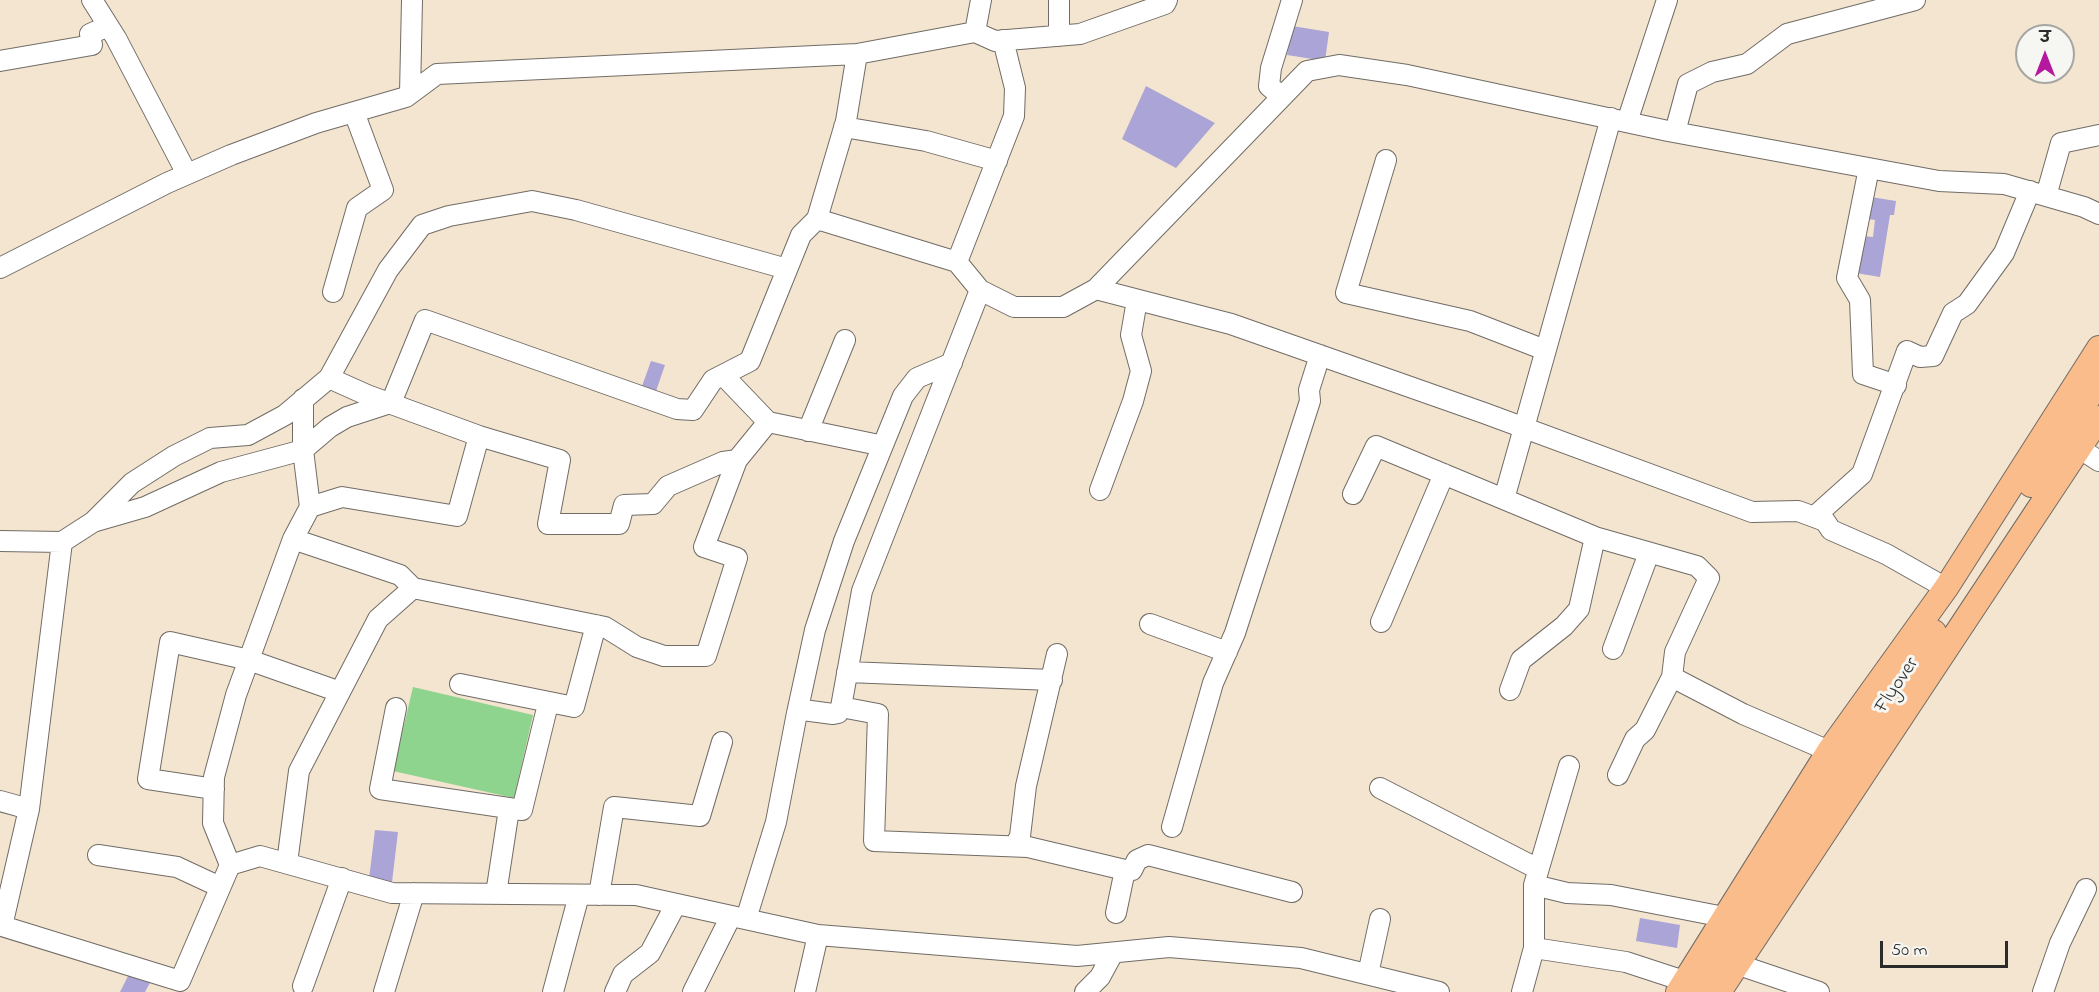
<!DOCTYPE html>
<html>
<head>
<meta charset="utf-8">
<style>
  body { margin:0 }
  #map { position:relative; width:2099px; height:992px; overflow:hidden; background:#f4e5d1; font-family:"Indie Flower","Playpen Sans Deva",sans-serif }
  canvas { display:block }
  .north { position:absolute; left:2015px; top:24px; width:60px; height:60px; box-sizing:border-box; background:#f6f6f2; border:2px solid #a5a5a2; border-radius:50%; rotate:0deg; font-size:16px; font-weight:700; line-height:24px; text-align:center; color:#2b2b2b }
  .north::after { content:''; display:block; margin:auto; width:21px; height:27px; background:#b5179e; clip-path:polygon(50% 0,100% 100%,50% 72%,0 100%) }
  .scale { position:absolute; left:1880px; top:941px; width:128px; height:27px; box-sizing:border-box; border:3px solid #2b2b2b; border-top:0; padding-left:8px; font-size:18px; line-height:21px; white-space:nowrap; color:#2b2b2b; -webkit-text-stroke:4px #f6f6f2; paint-order:stroke }
</style>
</head>
<body>
<div id="map">
<canvas width="2099" height="992"></canvas>
<div class="north">उ</div>
<div class="scale">50 m</div>
</div>
<script>
const ctx = document.querySelector('canvas').getContext('2d');
ctx.lineJoin = 'round';
function fill(path, color) { ctx.fillStyle = color; ctx.fill(path, 'evenodd'); }
const poly = rows => new Path2D(rows.map(r => 'M' + r).join(''));
function strokePath(path, color, width, dash) { ctx.strokeStyle = color; ctx.lineWidth = width; ctx.lineCap = dash ? 'butt' : 'round'; ctx.setLineDash(dash || []); ctx.stroke(path); }
function write(font, color, halo, rows, align = 'center') {
  ctx.font = font + ' "Indie Flower",sans-serif'; ctx.lineWidth = 6; ctx.setLineDash([]); ctx.textBaseline = 'middle'; ctx.strokeStyle = halo; ctx.fillStyle = color; for (const [text, x, y, turn = 0] of rows) {
    ctx.save(); ctx.translate(x, y); ctx.rotate((+turn || 0) * Math.PI / 180); ctx.textAlign = isNaN(turn) ? turn : align; if (halo) ctx.strokeText(text, 0, 0); ctx.fillText(text, 0, 0); ctx.restore();
  }
}
fill(poly([
  [413,687,533,715,514,798,393,771]
]), '#8fd48e');
fill(poly([
  [1292,26,1329,32,1325,61,1287,55],
  [1146,86,1215,123,1176,168,1122,139],
  [1871,197,1896,201,1894,215,1890,215,1880,277,1856,273,1862,236,1873,237,1875,220,1867,219],
  [651,361,665,365,655,394,641,389],
  [375,830,398,832,392,882,369,879],
  [1640,918,1680,925,1677,948,1636,941],
  [132,968,152,979,145,992,120,992]
]), '#aba4d6');
const minor = poly([
  [92,0,116,38,187,174],
  [1059,0,1059,36],
  [975,32,995,41,1080,34,1165,4,1167,0],
  [857,54,846,121,817,219,957,262,980,290,1014,307,1063,307,1096,289,1307,71,1339,65,1407,75,1668,131,1939,181,2004,184,2084,207,2099,214],
  [0,61,92,45,90,34,108,26],
  [410,94,412,0],
  [1282,97,1269,86,1271,68,1292,0],
  [1627,122,1667,0],
  [844,127,926,141,997,161],
  [1675,132,1688,84,1712,72,1747,64,1787,34,1915,0],
  [1386,160,1346,293,1470,321,1545,350],
  [1869,168,1847,278,1860,300,1863,374,1896,385],
  [2046,196,2061,143,2099,135],
  [957,262,1014,116,1015,88,1003,40],
  [0,268,167,183,231,155,316,123,406,97,437,74,857,54,975,32,981,0],
  [1096,289,1231,324,1484,413,1752,512,1798,511,1825,521,1831,530,1886,554,1946,588],
  [333,292,357,208,383,190,354,112],
  [723,375,768,422,874,444],
  [329,378,367,395,479,436,560,460,548,524,619,524,624,505,653,504,668,486,723,462,737,460],
  [303,399,303,450,310,507],
  [391,403,425,320,677,409,693,410,713,380,750,361,801,235,817,219],
  [808,431,845,340],
  [2079,448,2099,461],
  [1100,490,1133,401,1141,371,1131,335,1137,300],
  [1353,494,1376,446,1595,537,1697,566,1709,578,1675,652,1672,677,1645,730,1635,739,1618,775],
  [1504,499,1611,118],
  [1814,517,1862,474,1907,351,1920,357,1933,356,1953,313,1967,304,2004,253,2030,191],
  [93,522,132,483,174,456,210,438,248,435,285,415,329,378,388,270,422,225,449,216,532,201,576,210,787,269],
  [293,539,400,575,413,588,605,627,637,647,664,656,706,656,737,558,704,547,737,460,768,422],
  [0,541,62,542,29,809,2,926,180,981,230,865,260,856,392,893,636,895,818,935,1077,956,1169,947,1301,958,1439,992],
  [62,542,93,522,145,507,221,472,303,450,330,427,347,417,390,403],
  [1381,622,1444,474],
  [1150,624,1227,652],
  [1613,649,1649,553],
  [847,672,1052,680],
  [1672,677,1743,714,1829,751],
  [460,684,574,707,596,625],
  [1510,690,1521,660,1564,626,1579,609,1595,537],
  [841,707,878,714,874,841,1028,847,1125,870],
  [396,708,380,789,522,810,548,704],
  [797,713,815,630,844,541,903,396,917,378,952,363],
  [1380,788,1538,869],
  [214,789,148,779,170,642,249,660,340,692],
  [0,801,29,809],
  [1172,827,1213,683,1235,633,1310,401,1309,390,1320,355],
  [1015,846,1020,836,1026,786,1057,654],
  [98,855,177,867,220,887],
  [287,863,299,771,378,619,413,588],
  [230,865,213,823,214,777,236,695,293,539,310,507,342,497,457,516,479,436],
  [1534,885,1567,893,1611,895,1724,917],
  [496,894,509,809],
  [599,895,614,807,700,816,722,742],
  [1116,913,1125,870,1132,870,1137,860,1148,855,1292,892],
  [746,919,776,822,797,713,803,710,833,714,838,713,841,707,862,591,980,290],
  [1534,948,1626,962,1684,981],
  [1736,964,1819,992],
  [1368,974,1380,919],
  [303,986,342,878],
  [384,992,414,893],
  [553,992,579,895],
  [615,992,623,974,650,953,676,904],
  [693,992,731,916],
  [805,992,818,935],
  [1085,992,1100,977,1113,953],
  [1522,992,1534,948,1534,885,1569,766],
  [2043,992,2060,943,2086,889]
]);
const major = poly([
  [2031,485,2099,382],
  [1723,986,2099,418],
  [1678,992,1829,751,1946,588,2099,348],
  [1700,992,1780,864,1934,632]
]);
strokePath(minor, '#716c65', 22);
strokePath(major, '#716c65', 26);
strokePath(minor, '#fff', 20);
strokePath(major, '#f9bc8a', 24);
write('20px', '#2b2b2b', '#f6f6f2', [
  ["Flyover",1898,686,-56]
]);
</script>
</body>
</html>
